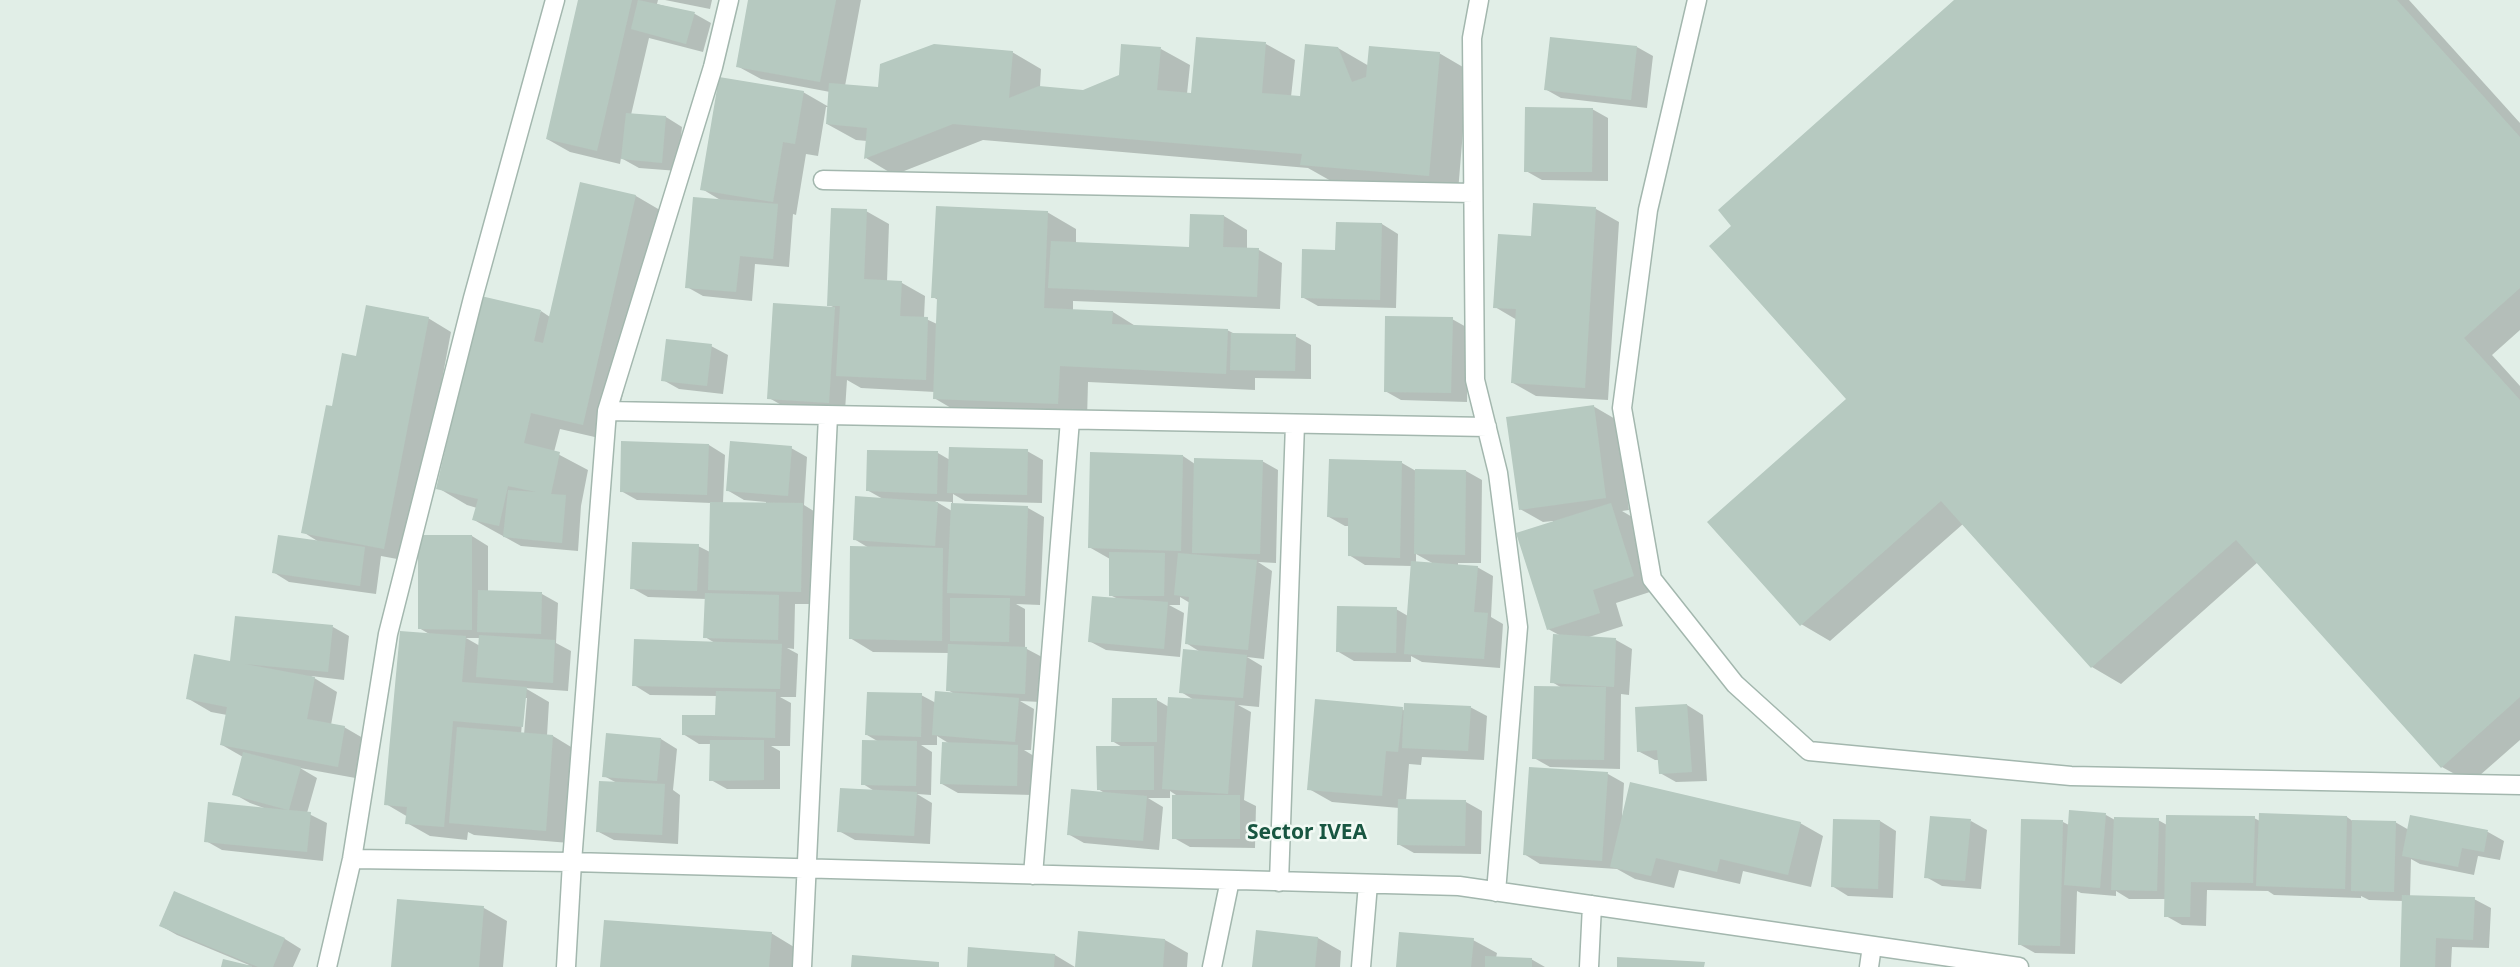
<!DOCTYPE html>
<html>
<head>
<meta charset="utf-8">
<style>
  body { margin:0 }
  canvas { display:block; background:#e1eee7 }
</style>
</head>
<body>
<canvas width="2520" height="967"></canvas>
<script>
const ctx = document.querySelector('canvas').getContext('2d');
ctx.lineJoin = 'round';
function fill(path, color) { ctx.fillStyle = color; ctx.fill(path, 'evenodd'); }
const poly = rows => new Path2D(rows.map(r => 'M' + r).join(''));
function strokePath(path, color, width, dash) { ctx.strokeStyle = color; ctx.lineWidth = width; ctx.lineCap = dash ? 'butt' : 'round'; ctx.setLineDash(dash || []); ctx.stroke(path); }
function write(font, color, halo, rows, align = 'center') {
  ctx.font = font + ' "Noto Sans",sans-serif'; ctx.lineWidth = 5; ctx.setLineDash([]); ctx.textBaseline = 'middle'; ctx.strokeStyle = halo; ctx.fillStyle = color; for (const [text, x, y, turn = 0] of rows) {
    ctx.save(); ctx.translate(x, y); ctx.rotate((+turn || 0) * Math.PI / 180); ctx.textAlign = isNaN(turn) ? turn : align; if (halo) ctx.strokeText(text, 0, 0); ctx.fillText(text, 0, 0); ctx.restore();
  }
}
fill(poly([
  [579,0,658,0,657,4,695,14,711,23,703,52,649,38,631,115,666,117,682,127,678,171,639,168,621,158,620,164,570,152,547,139],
  [665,0,712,0,710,9],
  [750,0,861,0,845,86,880,88,1012,52,1041,69,1040,87,1084,91,1120,77,1161,49,1190,65,1187,94,1193,95,1266,44,1295,60,1291,97,1301,98,1338,48,1369,66,1439,53,1468,70,1458,192,1331,181,1308,168,983,140,894,175,866,158,867,141,856,140,827,124,829,107,826,107,818,156,806,154,796,215,793,214,789,267,755,264,752,301,703,296,687,287,722,201,702,189,803,92,829,107,830,92,761,79,737,66],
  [1956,0,2409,0,2520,123,2520,330,2492,355,2520,386,2520,740,2471,783,2442,767,2258,562,2121,684,2092,667,1963,524,1830,641,1801,624,1848,399],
  [1637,47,1653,56,1647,108,1561,98,1545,89],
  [1592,109,1608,118,1608,181,1542,180,1526,171],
  [581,183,636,196,665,213,612,441,560,429,554,452,588,470,581,506,578,551,521,546,474,520,477,508,467,505,438,488,541,311,550,317],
  [1596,209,1619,222,1608,400,1536,396,1513,383,1517,320,1495,307,1532,238],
  [866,211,889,224,887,282,902,283,925,296,924,318,937,324,938,300,933,297,1047,212,1076,229,1076,244,1191,248,1192,215,1224,216,1247,230,1247,249,1259,250,1282,263,1280,309,1073,301,1073,311,1113,312,1137,327,1227,330,1235,334,1295,336,1311,345,1311,379,1255,378,1255,390,1088,382,1087,420,963,415,934,398,935,392,861,388,847,380,845,411,785,407,769,398,835,308,829,305],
  [1382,224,1398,234,1396,308,1318,306,1302,297,1337,251],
  [428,318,451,332,408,561,381,556,376,594,289,582,273,572,319,542,303,532,333,407,357,358],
  [1452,319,1468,328,1467,402,1401,400,1385,391],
  [711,346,728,355,723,394,679,389,663,380],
  [1593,406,1617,420,1629,510,1622,511,1634,518,1656,590,1616,603,1623,626,1586,638,1616,640,1632,649,1629,695,1621,694,1620,769,1550,767,1534,758,1562,688,1552,682,1561,636,1548,629,1553,521,1543,522,1520,509],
  [709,445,725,455,723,503,766,504,766,502,744,500,727,490,791,448,807,457,804,505,825,518,824,604,795,604,794,649,787,648,798,654,796,697,780,697,791,703,790,746,771,746,780,751,780,789,727,789,711,780,711,744,699,744,683,734,717,717,717,696,650,695,634,685,715,643,705,637,706,599,648,597,632,588,698,546,710,552,711,503,637,500,621,491],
  [869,451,938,453,950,460,1027,451,1043,460,1042,503,965,501,953,494,953,505,1028,508,1044,517,1040,605,1016,604,1025,609,1025,648,1042,657,1041,702,1020,701,1034,709,1031,750,1024,750,1034,756,1032,795,958,793,942,784,950,744,937,736,937,745,921,745,932,752,931,795,917,794,932,803,930,844,855,840,839,831,876,792,863,784,879,742,867,735,921,695,936,703,956,695,948,690,949,653,873,652,850,638,869,548,854,539,883,499,867,490],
  [935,501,952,502,952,511],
  [1183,456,1195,464,1262,461,1278,470,1276,563,1258,562,1272,571,1264,659,1247,657,1262,666,1259,707,1238,705,1251,712,1244,800,1256,806,1255,848,1190,847,1174,838,1179,797,1170,791,1170,798,1148,798,1163,807,1159,850,1084,843,1068,834,1106,794,1098,789,1124,748,1112,741,1157,700,1169,707,1194,700,1181,692,1202,653,1186,643,1190,603,1180,597,1180,605,1169,605,1184,613,1180,657,1106,650,1089,641,1118,599,1110,595,1110,559,1089,547],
  [1402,463,1416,471,1466,471,1482,480,1481,563,1458,563,1458,566,1477,567,1493,576,1491,617,1503,624,1500,668,1422,662,1411,656,1411,662,1354,661,1337,651,1396,609,1408,616,1412,566,1365,565,1349,555,1350,526,1345,526,1329,517],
  [1416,554,1434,564,1416,563],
  [472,536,488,546,488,592,542,594,558,603,556,643,571,651,568,691,525,688,549,702,547,736,553,736,576,750,569,843,474,835,468,832,467,840,430,836,407,823,408,817,386,804,431,635,419,628],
  [466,638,480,638,480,646],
  [524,698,527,698,524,735,521,735],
  [333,627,349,636,344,680,311,676,337,692,331,725,344,727,368,741,361,779,300,768,317,778,307,813,327,823,323,861,222,850,206,841,264,808,250,803,234,794,243,757,222,745,227,715,211,712,187,698,232,663],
  [1687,705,1703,715,1707,781,1676,782,1660,773,1659,760,1655,760,1638,751],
  [1470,707,1487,716,1484,760,1422,757,1421,765,1409,764,1406,801,1466,802,1482,811,1481,854,1414,853,1398,844,1399,808,1332,802,1309,789,1402,709,1405,711],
  [661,739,677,749,673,790,680,795,678,844,614,840,597,831,617,783,604,776],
  [1530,769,1608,774,1624,783,1622,816,1800,823,1823,836,1811,887,1743,871,1740,884,1679,870,1674,888,1635,879,1617,869,1540,864,1524,854],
  [2106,815,2115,820,2158,820,2167,825,2254,818,2260,821,2347,817,2354,822,2395,822,2409,830,2488,832,2504,841,2500,860,2478,856,2474,875,2420,864,2411,859,2410,897,2474,899,2491,908,2489,948,2452,947,2451,967,2402,967,2403,901,2369,900,2361,896,2361,898,2274,895,2268,891,2207,890,2206,926,2182,925,2166,916,2166,899,2129,899,2116,891,2116,896,2081,893,2077,891,2075,954,2035,953,2019,944,2063,822,2069,825],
  [1880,821,1896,831,1893,898,1848,896,1832,886],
  [1971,821,1987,830,1981,889,1942,886,1926,877],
  [175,893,285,939,301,949,293,967,223,967,249,965,177,935,161,926],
  [398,901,484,908,507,921,503,967,393,967],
  [1257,932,1318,938,1341,951,1340,967,1254,967],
  [771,933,794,947,793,967,601,967],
  [1079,933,1165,940,1188,953,1187,967,1076,967],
  [1473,940,1497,953,1496,958,1531,959,1545,967,1397,967],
  [1055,955,1075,967,968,967]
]), '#0003');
fill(poly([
  [578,0,632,0,597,151,546,139],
  [638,0,695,12,686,44,631,29],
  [748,0,836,0,820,82,736,67],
  [1954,0,2397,0,2520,137,2520,288,2464,338,2520,400,2520,697,2441,768,2236,540,2091,668,1941,501,1800,626,1707,522,1846,399,1709,246,1731,226,1718,210],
  [1196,37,1266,42,1262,93,1300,96,1305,44,1338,47,1352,82,1366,77,1369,46,1440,52,1429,176,1300,165,1302,154,953,124,864,159,867,128,826,124,829,83,878,87,880,64,934,44,1013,51,1009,98,1039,86,1083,90,1119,75,1121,44,1161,47,1157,90,1191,93],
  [1550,37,1637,46,1631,100,1544,90],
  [719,77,804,91,795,144,783,142,773,202,700,190],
  [1525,107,1593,108,1592,172,1524,172],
  [626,113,666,116,662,163,621,159],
  [580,182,636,195,583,425,531,413,524,443,560,452,551,494,566,495,562,543,503,537,508,490,536,492,508,486,499,526,472,520,478,499,436,489,481,296,541,310,534,341,543,343],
  [693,197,778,204,773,259,740,256,736,292,685,288],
  [1533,203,1596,207,1585,388,1511,383,1516,309,1493,308,1498,234,1531,236],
  [936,206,1048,211,1044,308,1113,311,1112,324,1228,329,1226,374,1060,366,1058,404,933,399,937,298,931,298],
  [831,208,867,209,864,279,902,281,900,316,928,317,926,380,836,376,840,306,827,306],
  [1190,214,1224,215,1223,247,1259,248,1257,297,1048,288,1051,241,1189,247],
  [1336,222,1382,223,1380,300,1301,298,1302,249,1335,250],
  [773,303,835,307,829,403,767,399],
  [366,305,429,317,384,549,301,533,326,405,332,406,342,353,356,356],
  [1385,316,1453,317,1451,393,1384,392],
  [1231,333,1296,334,1295,371,1230,370],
  [666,339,712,344,707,386,661,381],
  [1594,405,1606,498,1519,510,1506,417],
  [621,441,709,444,707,495,620,492],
  [730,441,792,446,788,496,726,491],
  [949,447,1028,449,1027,495,947,493],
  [867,450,938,451,937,494,866,491],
  [1090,452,1183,455,1181,551,1088,548],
  [1194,458,1263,460,1260,554,1192,553],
  [1329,459,1402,461,1400,558,1348,556,1348,518,1327,517],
  [1415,469,1466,470,1465,555,1414,554],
  [855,496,938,502,935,546,853,540],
  [710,502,803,503,801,592,708,590],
  [951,503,1028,506,1025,596,947,593],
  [1611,503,1634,576,1593,590,1600,613,1547,630,1516,533],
  [278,535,365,547,360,586,272,573],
  [418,535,472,535,472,630,418,629],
  [632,542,699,544,697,591,630,589],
  [850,546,943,548,942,641,849,639],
  [1109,552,1165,553,1164,596,1109,596],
  [1178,553,1257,560,1248,650,1185,644,1189,597,1174,595],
  [1411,561,1478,566,1474,612,1488,613,1484,659,1404,654],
  [478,590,542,592,541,634,477,632],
  [705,593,779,595,778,640,703,638],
  [1092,596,1168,602,1164,649,1088,642],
  [950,598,1010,598,1009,642,950,641],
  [1337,606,1397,607,1396,653,1336,652],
  [235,616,333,625,328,672,245,664,315,677,307,719,345,726,338,767,220,745,227,707,186,699,194,654,230,661],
  [400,631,466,636,462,682,527,687,523,727,453,721,444,827,405,824,407,807,384,805],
  [1553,634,1616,638,1614,687,1550,683],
  [479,635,555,640,553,683,476,677],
  [634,639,782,644,780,689,632,686],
  [948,644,1027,647,1025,694,946,691],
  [1183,649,1247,655,1243,698,1179,693],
  [1534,686,1606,687,1604,760,1532,759],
  [716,691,776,692,775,738,682,735,682,715,715,715],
  [935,691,1019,698,1015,742,932,735],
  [867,692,922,693,921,737,865,735],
  [1168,697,1235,701,1228,794,1162,789],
  [1112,698,1157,698,1157,742,1111,742],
  [1315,699,1403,707,1398,752,1386,751,1382,796,1307,790],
  [1404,703,1471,706,1468,751,1402,748],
  [1687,704,1692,772,1659,774,1657,750,1637,752,1635,707],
  [457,727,553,735,546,831,449,823],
  [606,733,661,738,657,781,602,777],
  [710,740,764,740,764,780,709,781],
  [862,740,917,741,916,786,861,785],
  [942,742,1018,745,1017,786,940,784],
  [1096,746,1154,746,1154,790,1097,790],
  [243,752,301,767,289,810,311,812,307,852,204,842,208,802,288,810,232,795],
  [1529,767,1608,772,1602,861,1523,855],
  [599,781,665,784,662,835,596,832],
  [1630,782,1801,822,1788,875,1720,859,1717,872,1656,858,1651,876,1610,867],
  [840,788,917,792,914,836,837,832],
  [1071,789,1147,796,1143,841,1067,835],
  [1172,795,1240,795,1240,839,1172,839],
  [1398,799,1466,800,1465,846,1397,845],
  [2069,810,2106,813,2100,888,2064,885],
  [2259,813,2347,816,2345,889,2256,886],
  [2166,815,2255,816,2253,883,2191,882,2190,917,2164,917],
  [2410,815,2488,830,2484,852,2462,848,2458,867,2402,856],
  [1930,816,1971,819,1965,881,1924,878],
  [2114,817,2159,818,2157,891,2111,890],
  [1833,819,1880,820,1878,889,1831,887],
  [2021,819,2063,820,2060,946,2018,945],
  [2352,820,2396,821,2394,892,2351,891],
  [174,891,285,938,273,967,258,967,159,926],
  [2402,895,2475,897,2473,940,2436,938,2435,967,2400,967],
  [397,899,484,906,479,967,391,967],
  [604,920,772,932,769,967,600,967],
  [1256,930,1318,937,1315,967,1252,967],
  [1078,931,1165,939,1163,967,1075,967],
  [1399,932,1474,938,1471,967,1396,967],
  [968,947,1055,954,1054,967,967,967],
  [852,955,939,962,939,967,851,967],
  [1485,956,1532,958,1532,967,1485,967],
  [1617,957,1705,962,1704,967,1617,967],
  [223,959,252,966,252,967,221,967]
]), '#b6c9c0');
const minor = poly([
  [1479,0,1472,38,1475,380,1498,473,1518,627,1496,892],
  [1697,0,1648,210,1622,408,1652,579,1735,684,1809,751,2071,776,2520,785],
  [823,180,1473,193],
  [607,411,1487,427],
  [352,859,572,862,1459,886,2019,967],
  [1033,875,1070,420],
  [1279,882,1295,424],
  [327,967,352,859,388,634,473,298,555,0],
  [566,967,572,862,607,411,713,67,729,0],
  [802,967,828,416],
  [1212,967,1230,880],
  [1361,967,1368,884],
  [1589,967,1592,905],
  [1869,967,1872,946]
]);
strokePath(minor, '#a3b7ae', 21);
strokePath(minor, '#fff', 18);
write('bold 21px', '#185641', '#f2faf5', [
  ["Sector IVEA",1307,833]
]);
</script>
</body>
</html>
